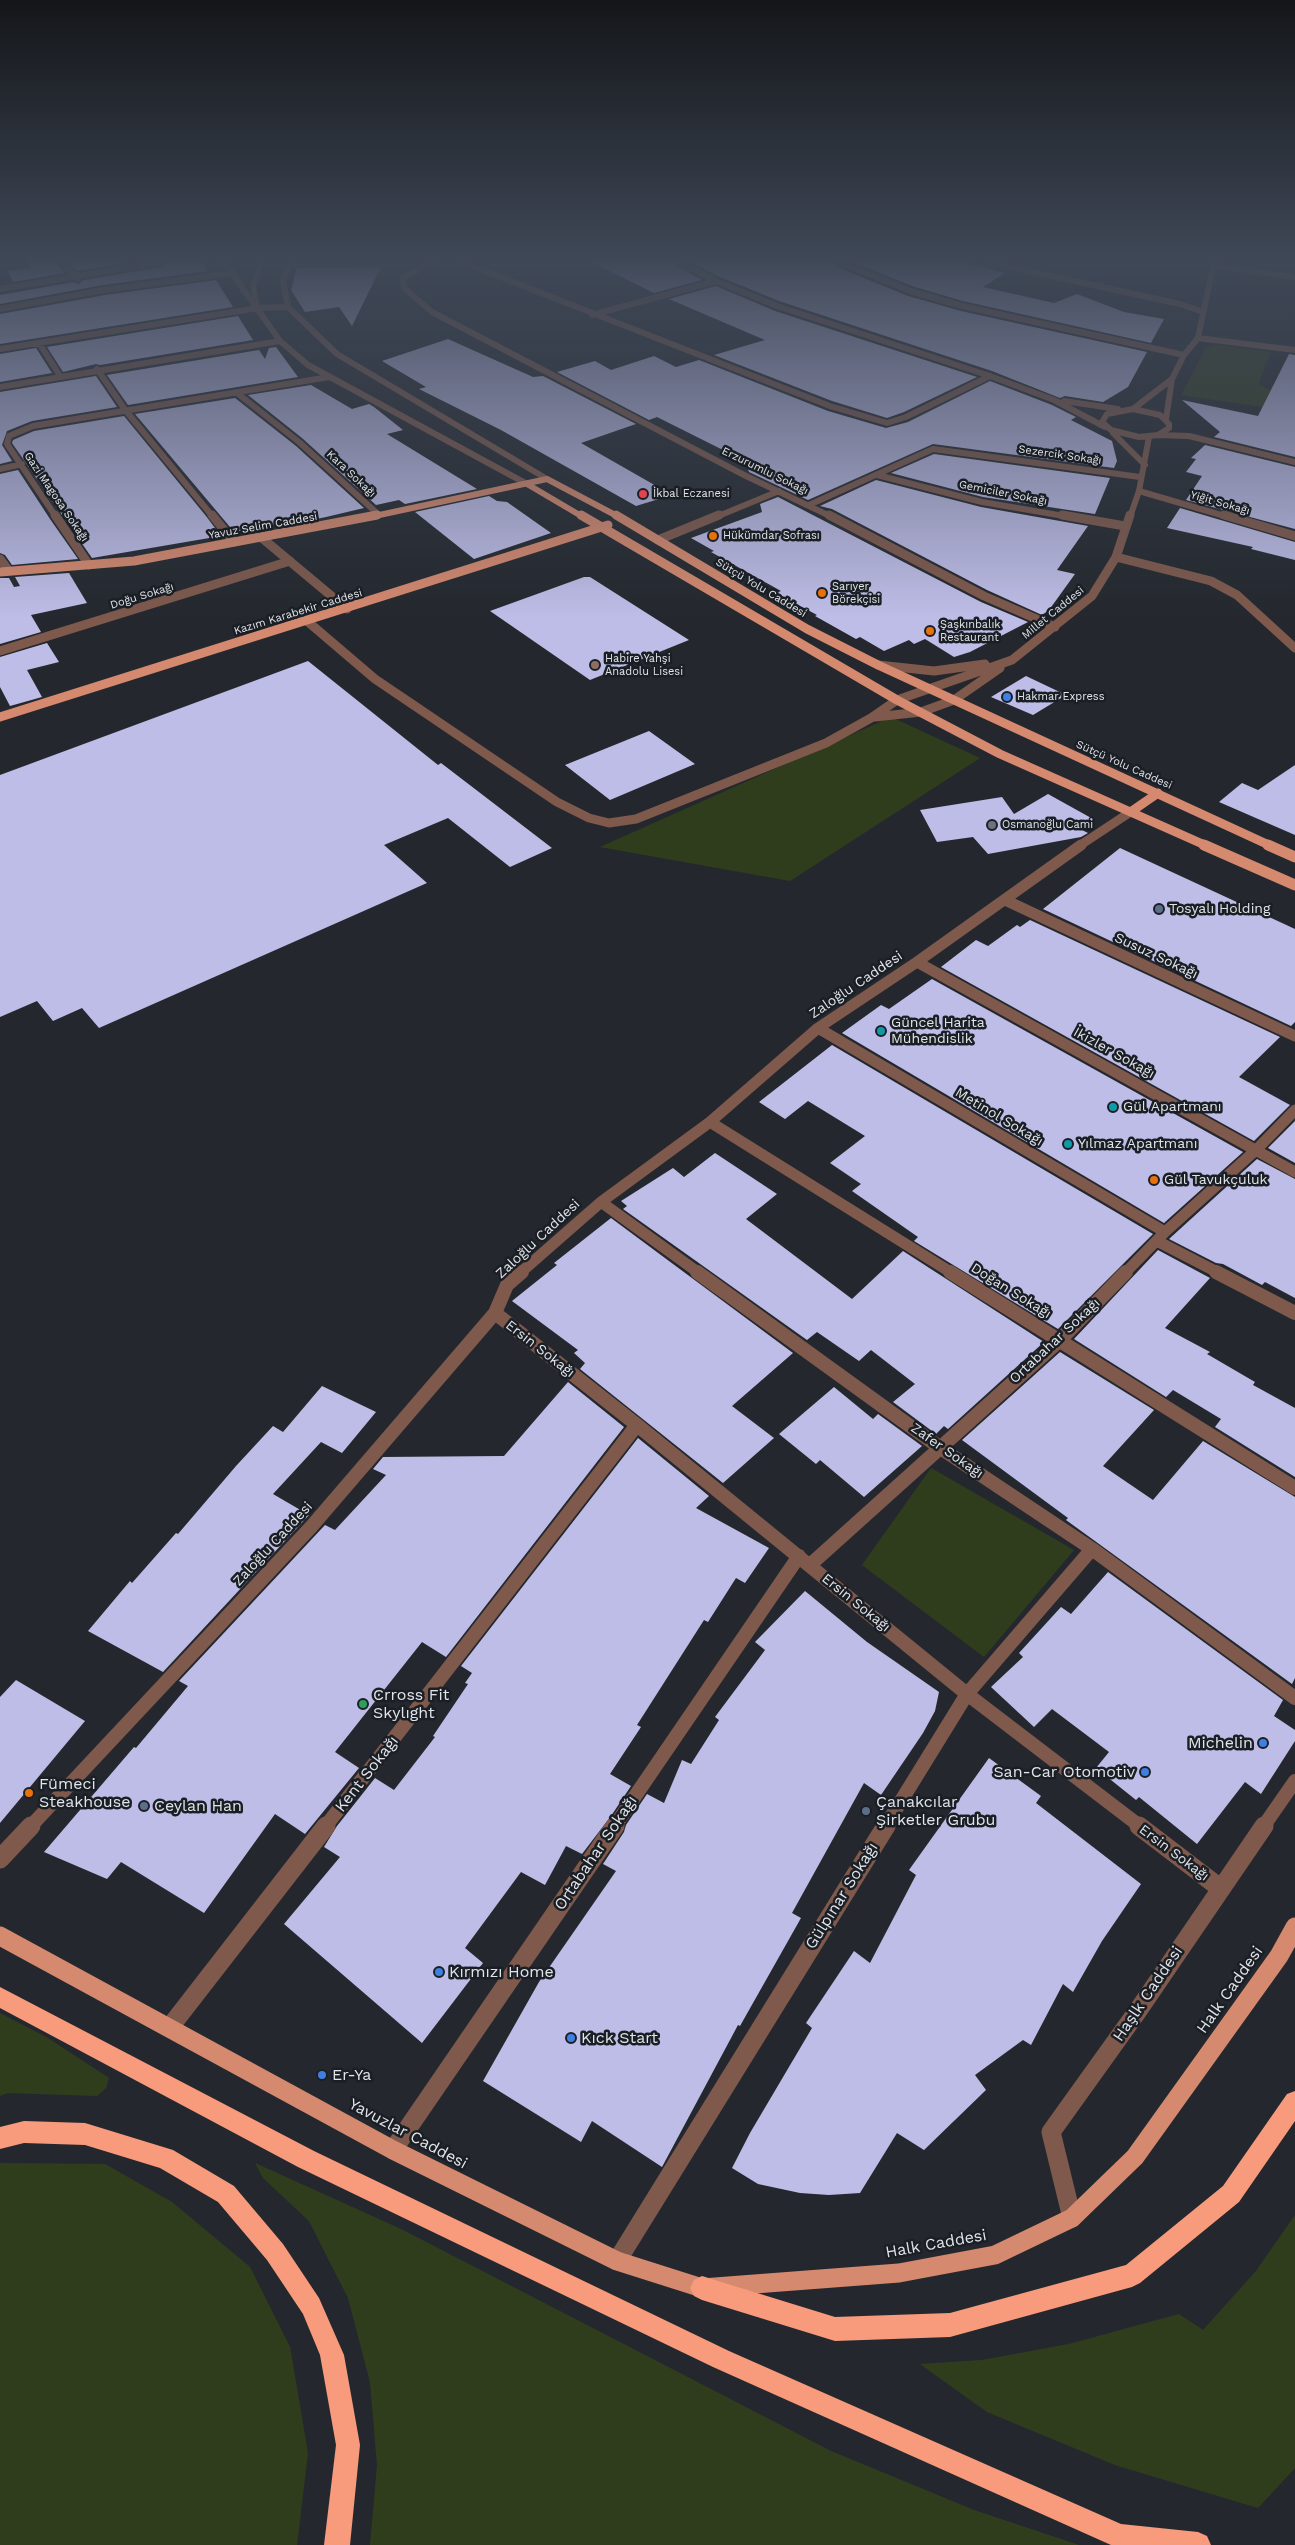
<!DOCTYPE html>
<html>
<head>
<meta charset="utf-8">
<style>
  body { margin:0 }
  canvas { display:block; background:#24282e }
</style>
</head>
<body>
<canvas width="1295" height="2545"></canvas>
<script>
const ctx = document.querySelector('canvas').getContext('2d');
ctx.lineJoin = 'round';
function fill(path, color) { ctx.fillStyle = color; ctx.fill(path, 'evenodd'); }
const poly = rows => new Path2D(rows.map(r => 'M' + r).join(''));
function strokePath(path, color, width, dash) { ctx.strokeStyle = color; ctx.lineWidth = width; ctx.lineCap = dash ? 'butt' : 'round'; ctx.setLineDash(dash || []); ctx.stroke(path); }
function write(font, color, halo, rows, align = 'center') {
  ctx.font = font + ' "Work Sans",sans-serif'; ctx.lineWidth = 5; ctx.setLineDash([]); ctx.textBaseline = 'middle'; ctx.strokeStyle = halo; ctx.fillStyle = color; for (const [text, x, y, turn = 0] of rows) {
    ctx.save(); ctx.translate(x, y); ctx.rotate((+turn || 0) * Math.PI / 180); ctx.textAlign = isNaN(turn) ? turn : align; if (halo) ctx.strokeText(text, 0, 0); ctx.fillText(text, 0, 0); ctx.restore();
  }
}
fill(poly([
  [1216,345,1271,352,1258,384,1291,401,1295,412,1181,395,1206,348],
  [891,717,980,758,790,881,600,847],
  [931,1468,1074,1550,984,1657,862,1565],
  [0,2013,48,2038,109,2078,106,2088,97,2096,8,2093,0,2096],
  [0,2163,105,2164,172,2202,250,2267,290,2347,308,2453,297,2545,0,2545],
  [255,2163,401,2229,831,2451,974,2510,1079,2545,370,2545,377,2465,370,2382,348,2298,309,2221,263,2178],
  [1295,2215,1295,2468,1258,2508,1115,2465,987,2412,920,2364,982,2360,1069,2344,1179,2314,1203,2330,1256,2271]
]), '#303d1d');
fill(poly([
  [28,262,55,262,65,273,13,282,8,271,31,268],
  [67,262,131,262,77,271],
  [167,262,201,262,208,271,103,285,0,304,0,295,74,282,79,284,83,280,163,267],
  [591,262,674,262,677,266,702,280,654,293],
  [690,262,834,262,837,267,908,296,961,311,1147,352,1128,387,1103,402,1065,396,1060,398,992,371,779,301,718,276],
  [853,262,964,262,1005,273,983,287,1054,303,1077,294,1124,312,1164,319,1151,343,963,301,912,286],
  [381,267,352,326,339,307,305,312,291,290,297,268],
  [216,280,233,307,0,344,0,314,105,295],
  [716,286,775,311,977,377,904,412,887,418,832,401,714,355,765,340,669,299],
  [238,316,253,340,100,365,96,364,63,372,47,347],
  [448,339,533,377,543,376,636,424,581,443,672,495,636,506,501,430,419,389,426,387,382,361],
  [276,347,298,377,128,405,107,375,259,350,265,359,269,348],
  [36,348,52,373,0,382,0,354],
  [1289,354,1295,355,1295,457,1214,437,1220,432,1182,400,1258,416],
  [654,356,676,367,699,360,828,411,886,428,908,422,990,381,1052,405,1076,417,1071,420,1112,441,1117,461,1114,468,933,444,808,500,749,472,745,461,657,417,649,420,557,372,595,361,611,370],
  [96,376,117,407,32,421,7,431,2,445,12,461,0,464,0,392],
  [311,385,352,409,369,404,374,407,403,430,387,434,477,489,405,504,399,500,376,505,302,438,248,395],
  [235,398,296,446,364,508,326,517,292,524,289,521,235,533,135,414],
  [124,416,206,516,221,536,92,558,12,443,13,440,34,431],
  [1205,445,1295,467,1295,529,1186,500,1202,476,1186,472,1196,459,1191,458],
  [934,454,1110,478,1095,514,983,497,891,473],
  [18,470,50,519,78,559,12,565,5,555,0,553,0,474],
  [876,480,981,507,1088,526,1057,570,1075,574,1049,610,1042,615,987,590,832,509,820,506],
  [489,496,497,501,507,502,551,533,474,559,415,512],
  [778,497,981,602,1028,622,970,652,954,657,925,639,914,644,909,640,884,651,860,637,856,639,815,616,817,615,776,593,781,591,711,552,714,551,691,538,762,512,760,504],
  [1180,508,1295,542,1295,560,1251,549,1253,547,1167,528],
  [69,573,87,603,31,615,41,632,0,644,0,578,9,578,14,587,20,586,15,577],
  [584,577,590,577,689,640,590,680,490,611],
  [47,643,59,662,27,670,42,697,10,706,0,687,0,657],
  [308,661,438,765,441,763,552,848,510,867,448,818,384,845,427,883,99,1028,82,1008,53,1021,37,1001,0,1017,0,775],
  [1026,676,1066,695,1033,715,991,697],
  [649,731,695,764,610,800,565,765],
  [1295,765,1295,835,1219,802,1242,783,1258,790],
  [1048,794,1093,819,1078,828,1088,833,1081,837,988,854,973,837,937,842,920,810,1002,797,1014,814],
  [1120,848,1295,929,1295,1022,1291,1026,1043,909],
  [1030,920,1280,1037,1239,1077,1290,1105,1254,1141,941,967,976,940,988,946,1017,925,1020,927],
  [932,979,1243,1152,1164,1223,842,1033,881,1005,889,1009],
  [832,1045,1153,1234,1058,1329,914,1241,918,1237,852,1191,861,1184,830,1163,865,1136,808,1101,785,1119,759,1102],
  [1295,1121,1295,1163,1268,1148],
  [715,1153,777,1194,746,1219,852,1299,903,1251,1044,1342,948,1429,944,1426,936,1434,893,1402,915,1384,871,1350,859,1361,817,1332,807,1340,623,1209,627,1206,621,1201,673,1168,684,1177],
  [1257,1159,1295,1179,1295,1298,1265,1282,1262,1285,1223,1264,1216,1263,1169,1239],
  [611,1218,793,1353,732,1406,774,1438,723,1483,580,1369,585,1363,574,1353,578,1350,512,1301,557,1265,554,1263],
  [1158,1250,1210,1278,1165,1328,1210,1352,1207,1354,1255,1382,1253,1385,1295,1408,1295,1477,1215,1427,1221,1419,1173,1390,1166,1397,1074,1339],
  [1060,1352,1154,1410,1103,1466,1153,1500,1203,1441,1295,1497,1295,1678,1292,1684,1066,1520,1068,1518,962,1440],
  [568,1382,624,1427,446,1657,422,1642,335,1752,359,1768,305,1834,275,1814,204,1913,121,1862,107,1879,44,1852,134,1747,136,1748,188,1686,179,1681,325,1525,335,1530,386,1475,373,1469,383,1457,504,1456],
  [322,1386,376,1412,342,1453,321,1442,273,1494,309,1515,163,1672,88,1631,130,1581,132,1583,176,1533,178,1534,236,1466,273,1426,283,1432],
  [834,1387,873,1419,878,1414,922,1446,864,1497,820,1460,816,1464,779,1434],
  [638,1438,709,1496,696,1508,769,1548,745,1583,736,1578,708,1622,704,1620,637,1725,641,1727,610,1774,631,1786,611,1816,582,1854,566,1846,545,1885,521,1872,465,1948,483,1963,422,2043,284,1924,340,1857,324,1847,337,1826,375,1778,394,1790,435,1737,433,1736,468,1684,465,1683,472,1673,461,1666],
  [1108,1572,1283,1700,1274,1716,1295,1730,1295,1741,1261,1794,1245,1782,1197,1844,1139,1797,1136,1800,1096,1768,1109,1752,1052,1709,1034,1727,991,1687,1023,1657,1019,1653,1061,1607,1071,1614],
  [805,1591,867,1642,939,1692,935,1711,923,1733,881,1795,864,1783,792,1913,801,1918,740,2026,738,2025,662,2167,592,2121,581,2142,483,2081,539,1982,616,1871,603,1864,624,1832,626,1825,647,1794,664,1803,682,1760,691,1764,719,1720,715,1717,765,1650,755,1642],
  [16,1680,85,1721,0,1823,0,1697],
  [989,1758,1041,1796,1036,1803,1141,1884,1102,1941,1073,1992,1063,1984,1031,2045,1023,2040,975,2075,986,2090,924,2150,897,2133,860,2193,829,2195,800,2193,758,2184,732,2168,750,2133,812,2028,806,2023,854,1951,870,1963,916,1875,909,1870]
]), '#bebde7');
strokePath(poly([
  [60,262,78,279],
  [224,262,280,341,308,365,527,484],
  [290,262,283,281,288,307,337,354,547,479],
  [432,262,403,278,404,288,432,312,746,476,832,517],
  [462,262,830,406,887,423,906,417,990,376],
  [679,262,716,281,777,306,990,376,1054,400,1105,427],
  [839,262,910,291,962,306,1184,355],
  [987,262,1180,304,1203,312],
  [1214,266,1295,277],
  [0,289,162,262],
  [257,306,253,286,261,262],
  [0,309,104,290,233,273],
  [592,315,716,281],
  [1198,338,1295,350],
  [39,343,60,376],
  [0,349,258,308,288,307],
  [97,369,126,411,213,517],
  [0,387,280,341],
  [237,393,299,442,379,515],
  [1064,401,1118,409],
  [1133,409,1160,415,1169,424,1169,428,1158,435,1139,437,1111,430,1102,422,1107,414,1133,409],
  [1133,409,1172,379],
  [1166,419,1172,379,1184,355,1198,338,1214,262],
  [1113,433,1145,465],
  [1158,435,1189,436,1295,462],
  [0,469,22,464],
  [877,475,982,502,1070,517],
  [1139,491,1228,517],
  [809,505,933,449,1140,477],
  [56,517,7,444,9,436,33,426,329,377],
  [716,517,779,491],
  [1130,517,1139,491,1149,437]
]), '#7e594c', 6);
strokePath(poly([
  [55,515,89,565],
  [212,515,234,542],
  [829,515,984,596,1055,627],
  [1062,515,1125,526],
  [1224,515,1295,536],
  [262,538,347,609],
  [658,540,719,515],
  [1116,557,1211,581,1237,595,1295,648],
  [0,559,9,571],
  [307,621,375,679,557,802,589,818,609,823,636,819,826,743,871,718,897,700,1012,660,1092,596,1116,557,1130,515],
  [0,651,290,561],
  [878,665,934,671,985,664],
  [875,717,921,712,954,700,1000,668],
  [1079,846,1132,811]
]), '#7e594c', 9);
strokePath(poly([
  [1005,900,1295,1036],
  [917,962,1295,1172],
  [818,1028,1165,1232],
  [710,1122,952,1273],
  [601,1202,699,1273],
  [1157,1241,1219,1273],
  [520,1273,601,1202,710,1122,818,1028,917,962,1081,845],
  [1125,1273,1165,1232,1257,1149,1295,1110]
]), '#7e594c', 11);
strokePath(poly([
  [697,1272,939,1447,1092,1549,1295,1698],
  [950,1272,1295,1488],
  [1216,1272,1295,1313],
  [495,1313,637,1425,967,1694,1141,1827],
  [810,1565,1060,1340,1126,1272],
  [30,1827,311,1527,495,1313,507,1285,522,1272],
  [325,1827,637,1425],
  [614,1827,799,1556],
  [885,1827,967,1694,1092,1549],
  [1263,1827,1295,1781]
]), '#7e594c', 14);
strokePath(poly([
  [1139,1826,1220,1888],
  [0,1859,31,1826],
  [170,2027,326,1826],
  [393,2150,615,1826],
  [1072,2218,1051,2132,1137,2012,1264,1826],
  [617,2261,886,1826]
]), '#7e594c', 19);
strokePath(poly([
  [527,484,583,517],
  [370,517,547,479,619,517]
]), '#d5896e', 6);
strokePath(poly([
  [581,515,897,700,1000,754,1207,846],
  [616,515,807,629,878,665,1271,846],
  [0,572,134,561,377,515],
  [0,717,608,525],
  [1132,811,1158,793]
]), '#d5896e', 9);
strokePath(poly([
  [1204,845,1295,885],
  [1268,845,1295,857]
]), '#d5896e', 11);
strokePath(poly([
  [0,1936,393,2150,617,2261,702,2288,899,2273,995,2255,1072,2218,1135,2157,1279,1956,1295,1927]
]), '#d5896e', 19);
fill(poly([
  [0,1987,314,2151,729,2351,1121,2524,1198,2532,1207,2536,1211,2545,1111,2545,713,2367,298,2167,0,2008,0,1987],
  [1295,2091,1295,2121,1239,2202,1140,2283,1132,2287,950,2337,835,2341,702,2300,694,2296,690,2288,694,2280,702,2276,835,2317,950,2313,1126,2265,1223,2186,1287,2094,1295,2091],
  [24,2121,85,2123,173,2150,234,2186,283,2244,319,2298,344,2355,360,2445,350,2545,324,2545,336,2445,320,2355,303,2314,267,2260,218,2202,160,2168,85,2145,24,2143,0,2149,0,2127,24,2121]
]), '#f79b7c');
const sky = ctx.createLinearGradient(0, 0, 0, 618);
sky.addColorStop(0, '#141619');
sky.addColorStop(0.42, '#3f4857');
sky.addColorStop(1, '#3f485700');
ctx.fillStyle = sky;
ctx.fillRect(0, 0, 1295, 618);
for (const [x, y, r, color] of [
  [643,494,5,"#e0444e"],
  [713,536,5,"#e8710a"],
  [822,593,5,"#e8710a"],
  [930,631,5,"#e8710a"],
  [595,665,5,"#8d6e63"],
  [1007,697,5,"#3f7fe0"],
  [992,825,5,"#6b7280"],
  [1159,909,5,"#5c6f8a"],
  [881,1031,5,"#0f9aa8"],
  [1113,1107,5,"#0f9aa8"],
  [1068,1144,5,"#0f9aa8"],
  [1154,1180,5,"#e8710a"],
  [363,1704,5,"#2e9e5b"],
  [1263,1743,5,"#3f7fe0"],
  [1145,1772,5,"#3f7fe0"],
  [29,1793,5,"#e8710a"],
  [144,1806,5,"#5c6f8a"],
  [866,1811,5,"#5c6f8a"],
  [439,1972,5,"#3f7fe0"],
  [571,2038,5,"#3f7fe0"],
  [322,2075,5,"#3f7fe0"]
]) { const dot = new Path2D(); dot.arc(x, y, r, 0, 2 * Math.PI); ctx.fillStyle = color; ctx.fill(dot); strokePath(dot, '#1a1e25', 2); }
write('11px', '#e1e4e8', '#1a1e25', [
  ["Sezercik Sokağı",1060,455,8],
  ["Erzurumlu Sokağı",765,471,26],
  ["Kara Sokağı",351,474,43],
  ["Gemiciler Sokağı",1003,493,11],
  ["Gazi Magosa Sokağı",56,497,56],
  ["Yiğit Sokağı",1220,503,16],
  ["Yavuz Selim Caddesi",263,526,-10],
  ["Sütçü Yolu Caddesi",761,588,31],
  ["Doğu Sokağı",142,596,-17],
  ["Kazım Karabekir Caddesi",298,612,-17],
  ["Millet Caddesi",1053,613,-39],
  ["Sütçü Yolu Caddesi",1124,765,24]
]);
write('11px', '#e1e4e8', '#1a1e25', [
  ["İkbal Eczanesi",653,494],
  ["Hükümdar Sofrası",723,536],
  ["Sarıyer",832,587],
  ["Börekçisi",832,600],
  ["Şaşkınbalık",940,625],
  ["Restaurant",940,638],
  ["Habire Yahşi",605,659],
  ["Anadolu Lisesi",605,672],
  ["Hakmar Express",1017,697],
  ["Osmanoğlu Cami",1002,825]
], 'left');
write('14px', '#e1e4e8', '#1a1e25', [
  ["Tosyalı Holding",1169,909],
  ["Güncel Harita",891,1023],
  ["Mühendislik",891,1039],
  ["Gül Apartmanı",1123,1107],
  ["Yılmaz Apartmanı",1078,1144],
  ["Gül Tavukçuluk",1164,1180]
], 'left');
write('14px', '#e1e4e8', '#1a1e25', [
  ["Susuz Sokağı",1156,956,25],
  ["Zaloğlu Caddesi",856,985,-34],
  ["İkizler Sokağı",1114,1053,29],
  ["Metinol Sokağı",999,1117,31],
  ["Zaloğlu Caddesi",538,1239,-43],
  ["Doğan Sokağı",1011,1291,32],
  ["Ortabahar Sokağı",1055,1341,-43],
  ["Ersin Sokağı",540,1349,38],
  ["Zafer Sokağı",947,1451,35],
  ["Zaloğlu Caddesi",273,1544,-47],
  ["Ersin Sokağı",856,1603,39],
  ["Ersin Sokağı",1174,1853,37]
]);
write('16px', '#e1e4e8', '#1a1e25', [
  ["Crross Fit",373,1695],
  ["Skylıght",373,1713],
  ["Michelin",1253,1743,"right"],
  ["San-Car Otomotiv",1135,1772,"right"],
  ["Fümeci",39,1784],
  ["Steakhouse",39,1802],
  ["Çanakcılar",876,1802],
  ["Şirketler Grubu",876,1820],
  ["Ceylan Han",154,1806],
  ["Kırmızı Home",449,1972],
  ["Kıck Start",581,2038],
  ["Er-Ya",332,2075]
], 'left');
write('16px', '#e1e4e8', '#1a1e25', [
  ["Kent Sokağı",367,1774,-52],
  ["Ortabahar Sokağı",596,1853,-56],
  ["Gülpınar Sokağı",842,1896,-58],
  ["Halk Caddesi",1230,1990,-55],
  ["Haşlk Caddesi",1148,1994,-56],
  ["Yavuzlar Caddesi",408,2134,28],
  ["Halk Caddesi",936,2244,-10]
]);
</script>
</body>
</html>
